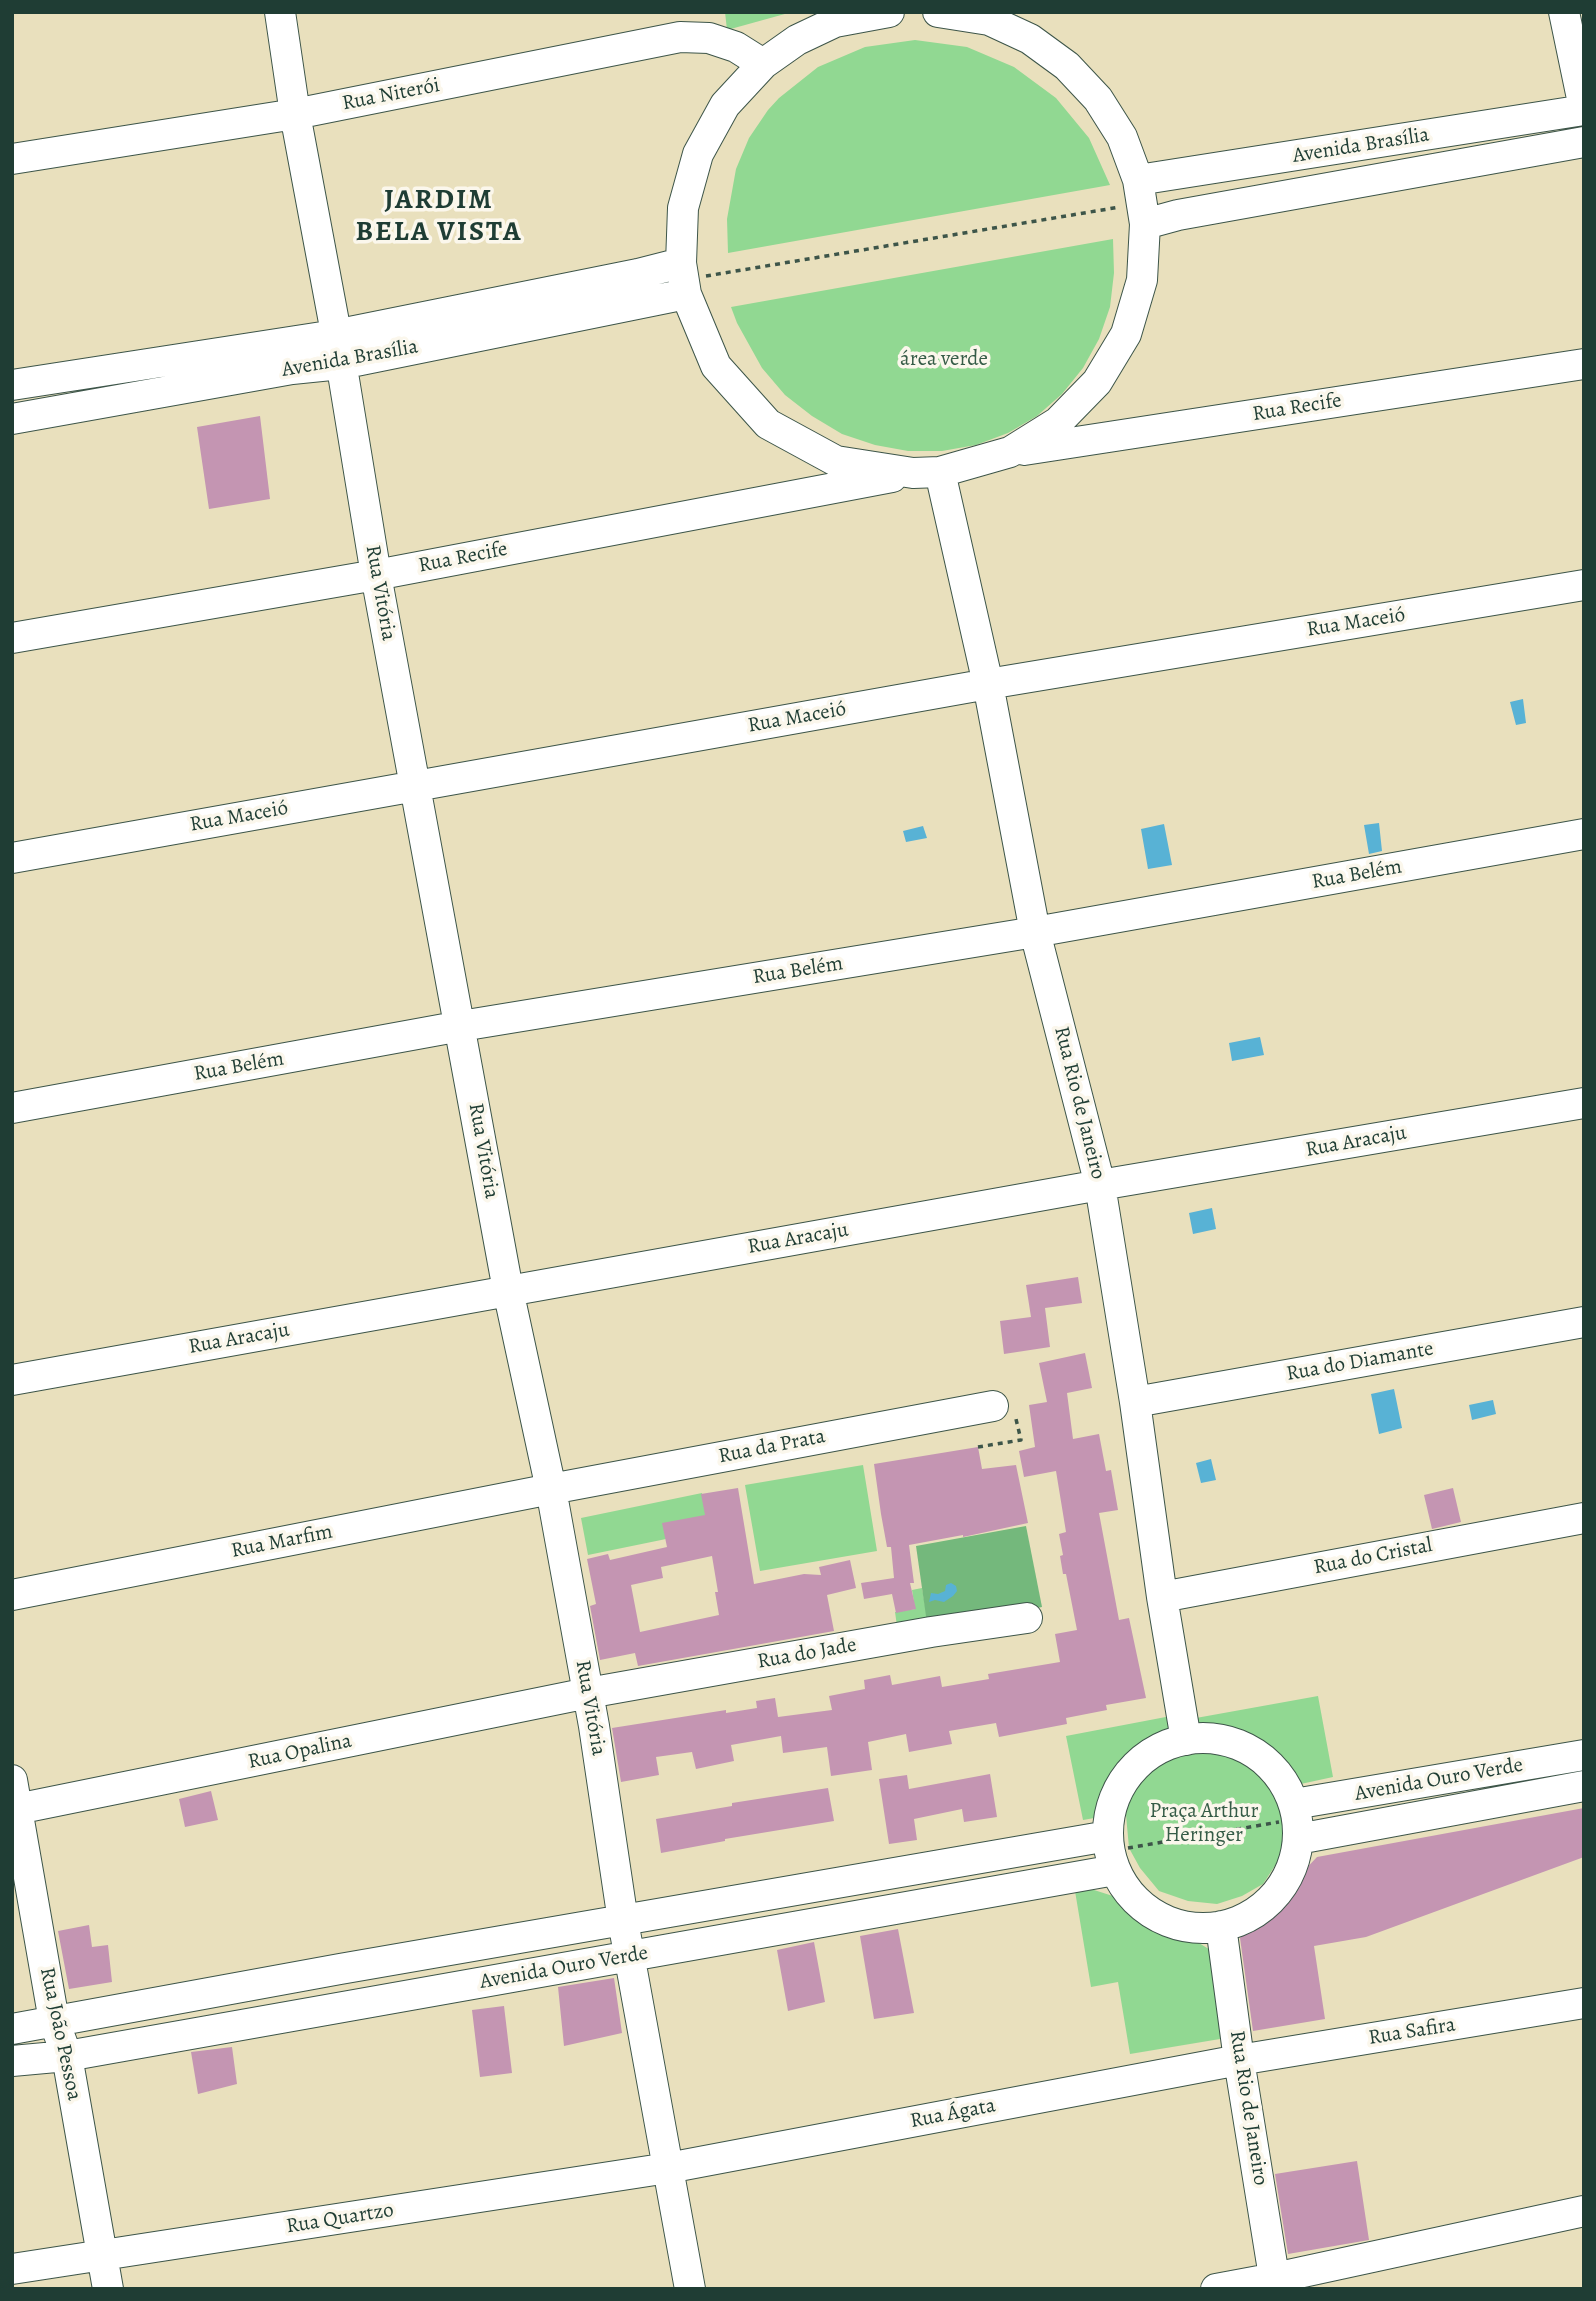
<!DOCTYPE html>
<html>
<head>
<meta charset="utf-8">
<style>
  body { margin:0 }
  #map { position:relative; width:1596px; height:2301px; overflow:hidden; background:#e9e0bd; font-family:Alegreya,serif }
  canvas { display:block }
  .frame { position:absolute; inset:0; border:14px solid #1f3d34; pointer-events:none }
</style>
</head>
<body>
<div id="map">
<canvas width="1596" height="2301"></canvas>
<div class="frame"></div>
</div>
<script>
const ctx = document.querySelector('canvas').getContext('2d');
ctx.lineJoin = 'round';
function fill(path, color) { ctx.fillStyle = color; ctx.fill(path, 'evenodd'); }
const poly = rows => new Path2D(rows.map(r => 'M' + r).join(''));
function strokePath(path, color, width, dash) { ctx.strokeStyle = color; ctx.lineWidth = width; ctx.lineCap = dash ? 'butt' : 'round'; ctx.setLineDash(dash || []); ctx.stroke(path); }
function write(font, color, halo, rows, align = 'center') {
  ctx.font = font + ' Alegreya,serif'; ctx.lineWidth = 7; ctx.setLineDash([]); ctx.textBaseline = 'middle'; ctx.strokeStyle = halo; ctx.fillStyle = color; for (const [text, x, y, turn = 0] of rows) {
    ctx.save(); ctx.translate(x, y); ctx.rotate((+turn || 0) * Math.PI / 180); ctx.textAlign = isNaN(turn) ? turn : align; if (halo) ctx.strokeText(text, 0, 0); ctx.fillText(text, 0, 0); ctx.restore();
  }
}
fill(poly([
  [725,12,792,12,727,30],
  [915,40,967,47,1014,67,1056,98,1089,138,1110,185,728,253,727,219,736,169,749,138,768,110,779,98,818,67,865,47],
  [1113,239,1114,273,1110,307,1099,339,1083,368,1062,394,1037,416,1008,433,976,445,942,451,908,451,875,445,842,434,812,416,785,395,762,368,737,323,731,307],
  [863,1465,877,1551,760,1571,745,1485],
  [702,1493,706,1515,666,1539,588,1555,581,1518],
  [922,1588,929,1628,898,1633,895,1612,915,1609,912,1590],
  [1318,1696,1333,1777,1296,1785,1286,1768,1273,1751,1257,1739,1232,1729,1198,1726,1196,1718],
  [1171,1716,1173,1728,1125,1759,1100,1817,1083,1820,1066,1736],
  [1197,1741,1224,1744,1248,1755,1266,1774,1278,1801,1285,1832,1278,1861,1263,1884,1242,1896,1217,1904,1188,1901,1159,1891,1140,1868,1129,1848,1126,1815,1129,1790,1152,1764,1172,1749],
  [1091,1889,1119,1898,1157,1932,1194,1940,1212,1951,1226,2038,1130,2054,1118,1982,1091,1987,1075,1891]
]), '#91d892');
fill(poly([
  [1026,1526,1042,1607,928,1630,916,1546]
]), '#74b87c');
fill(poly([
  [1523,699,1526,723,1516,725,1510,702],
  [1379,823,1382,851,1369,854,1364,825],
  [1164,824,1172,865,1148,869,1141,829],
  [923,826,927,838,906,842,903,831],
  [1260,1037,1264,1055,1232,1061,1229,1043],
  [1212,1208,1216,1229,1193,1234,1189,1213],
  [1394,1389,1402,1428,1379,1434,1371,1394],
  [1493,1400,1496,1414,1472,1420,1469,1405],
  [1211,1459,1216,1480,1201,1483,1196,1463],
  [951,1583,956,1586,957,1591,953,1596,944,1602,935,1600,929,1602,931,1593,938,1594,945,1591,946,1585]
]), '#58b2d5');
fill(poly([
  [260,416,270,499,209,509,197,427],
  [1078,1277,1082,1303,1045,1308,1050,1347,1004,1354,1000,1321,1031,1317,1026,1285],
  [1085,1353,1092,1388,1067,1393,1073,1439,1099,1434,1106,1471,1111,1470,1118,1510,1099,1513,1119,1620,1129,1618,1146,1698,1106,1705,1107,1710,1066,1718,1067,1724,999,1737,996,1723,949,1731,952,1744,909,1752,906,1734,868,1742,872,1770,831,1776,827,1747,783,1753,781,1736,731,1745,734,1761,696,1769,692,1752,656,1757,659,1775,621,1782,612,1728,726,1710,726,1713,757,1708,756,1701,775,1698,778,1717,832,1710,829,1696,865,1689,864,1680,890,1675,892,1685,940,1676,942,1687,989,1679,988,1674,1060,1662,1055,1634,1077,1630,1066,1574,1063,1574,1060,1556,1063,1555,1059,1534,1066,1532,1056,1471,1024,1477,1019,1451,1035,1447,1029,1405,1047,1402,1039,1363],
  [978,1447,982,1469,1016,1465,1028,1523,963,1537,963,1535,909,1545,914,1583,910,1583,916,1609,896,1613,892,1594,864,1599,861,1583,894,1578,891,1547,887,1547,881,1514,874,1464],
  [738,1488,754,1584,804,1574,821,1575,819,1567,850,1560,856,1588,827,1595,834,1631,638,1666,635,1653,600,1660,590,1606,596,1604,587,1559,608,1554,610,1560,667,1547,662,1523,705,1515,701,1494],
  [712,1556,718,1592,715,1592,719,1615,640,1632,631,1585,663,1578,661,1567],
  [1453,1488,1461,1522,1432,1529,1424,1495],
  [990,1774,997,1817,964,1822,962,1809,914,1819,917,1840,889,1844,879,1779,907,1775,909,1789],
  [828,1788,834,1821,725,1839,725,1841,661,1853,656,1819,732,1806,732,1803],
  [211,1791,218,1820,185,1827,179,1799],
  [1584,1808,1584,1857,1366,1937,1314,1946,1325,2019,1253,2031,1240,1938,1317,1857],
  [89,1925,92,1947,108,1945,112,1982,69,1989,58,1931],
  [898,1929,914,2013,874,2019,860,1936],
  [814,1942,825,2002,788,2011,777,1950],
  [614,1978,622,2033,564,2046,558,1987],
  [504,2006,512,2073,480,2077,472,2010],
  [232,2047,237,2084,198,2094,191,2052],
  [1357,2161,1369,2240,1288,2254,1275,2174]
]), '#c495b2');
const minor = poly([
  [280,12,295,114,339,349,376,575,508,1290,551,1489,594,1726,623,1921,690,2289],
  [889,12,835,22,797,40,763,64,725,105,698,154,683,208,681,263,686,294,716,366,768,424,836,461,913,473,940,472,1010,452,1058,422,1097,382,1126,334,1142,280,1145,224,1138,180,1122,137,1098,99,1067,66,1030,39,989,20,938,12],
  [1564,12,1584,108],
  [12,159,295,114,680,37,709,38,736,47,763,64],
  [1138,180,1584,110],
  [1145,224,1178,215,1584,142],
  [12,385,335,335,638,274,681,263],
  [12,419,292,369,341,364,686,294],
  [1024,450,1584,364],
  [940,472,988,684,1035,932,1100,1185,1135,1402,1162,1597,1186,1740],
  [12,638,376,575,892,477],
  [12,858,988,684,1584,585],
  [12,1108,461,1026,1035,932,1584,834],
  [12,1380,1100,1185,1584,1103],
  [1135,1402,1584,1322],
  [12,1595,551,1489,993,1406],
  [1162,1597,1584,1518],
  '1108 1833a95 95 0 1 1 190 0a95 95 0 1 1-190 0Z',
  [12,1780,54,2021,67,2056,108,2289],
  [1294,1804,1584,1755],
  [12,1810,588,1693,931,1632,1027,1618],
  [1298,1839,1584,1786],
  [1221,1926,1239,2060,1276,2289],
  [12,2029,340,1969,1108,1836],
  [12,2061,67,2056,1115,1870],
  [12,2269,668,2168,1239,2060,1584,2003],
  [1216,2289,1275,2278,1584,2211]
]);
strokePath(minor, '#3d5549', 32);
strokePath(poly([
  [706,276,1120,207],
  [978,1447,1021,1440,1015,1415],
  [1128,1848,1279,1822]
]), '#3d5549', 3.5, [5, 5]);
strokePath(minor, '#fff', 30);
write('21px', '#1f3d34', '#fbf7ec', [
  ["Rua Niterói",391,95,-11],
  ["Avenida Brasília",1361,146,-9],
  ["Avenida Brasília",350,359,-10],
  ["Rua Recife",1297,408,-9],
  ["Rua Recife",463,558,-11],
  ["Rua Vitória",380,593,80],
  ["Rua Maceió",1356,623,-9],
  ["Rua Maceió",797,718,-10],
  ["Rua Maceió",239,817,-10],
  ["Rua Belém",1357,875,-10],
  ["Rua Belém",798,971,-9],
  ["Rua Belém",239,1067,-10],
  ["Rua Rio de Janeiro",1079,1103,76],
  ["Rua Aracaju",1356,1142,-10],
  ["Rua Vitória",483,1151,80],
  ["Rua Aracaju",798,1239,-10],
  ["Rua Aracaju",239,1339,-10],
  ["Rua do Diamante",1360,1362,-10],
  ["Rua da Prata",772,1447,-11],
  ["Rua Marfim",282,1542,-11],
  ["Rua do Cristal",1373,1557,-11],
  ["Rua do Jade",807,1654,-10],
  ["Rua Vitória",590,1708,80],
  ["Rua Opalina",300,1752,-12],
  ["Avenida Ouro Verde",1439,1780,-10],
  ["Avenida Ouro Verde",564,1968,-10],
  ["Rua Safira",1412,2032,-9],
  ["Rua João Pessoa",60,2034,78],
  ["Rua Rio de Janeiro",1248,2108,81],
  ["Rua Ágata",953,2114,-11],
  ["Rua Quartzo",340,2219,-9]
]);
write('21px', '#365c47', '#fbf7ec', [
  ["área verde",944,360],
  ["Praça Arthur",1204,1812],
  ["Heringer",1204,1836]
]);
ctx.letterSpacing = '2px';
write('bold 28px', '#1f3d34', '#fbf7ec', [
  ["JARDIM",439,201],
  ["BELA VISTA",439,233]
]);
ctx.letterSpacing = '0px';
</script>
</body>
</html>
